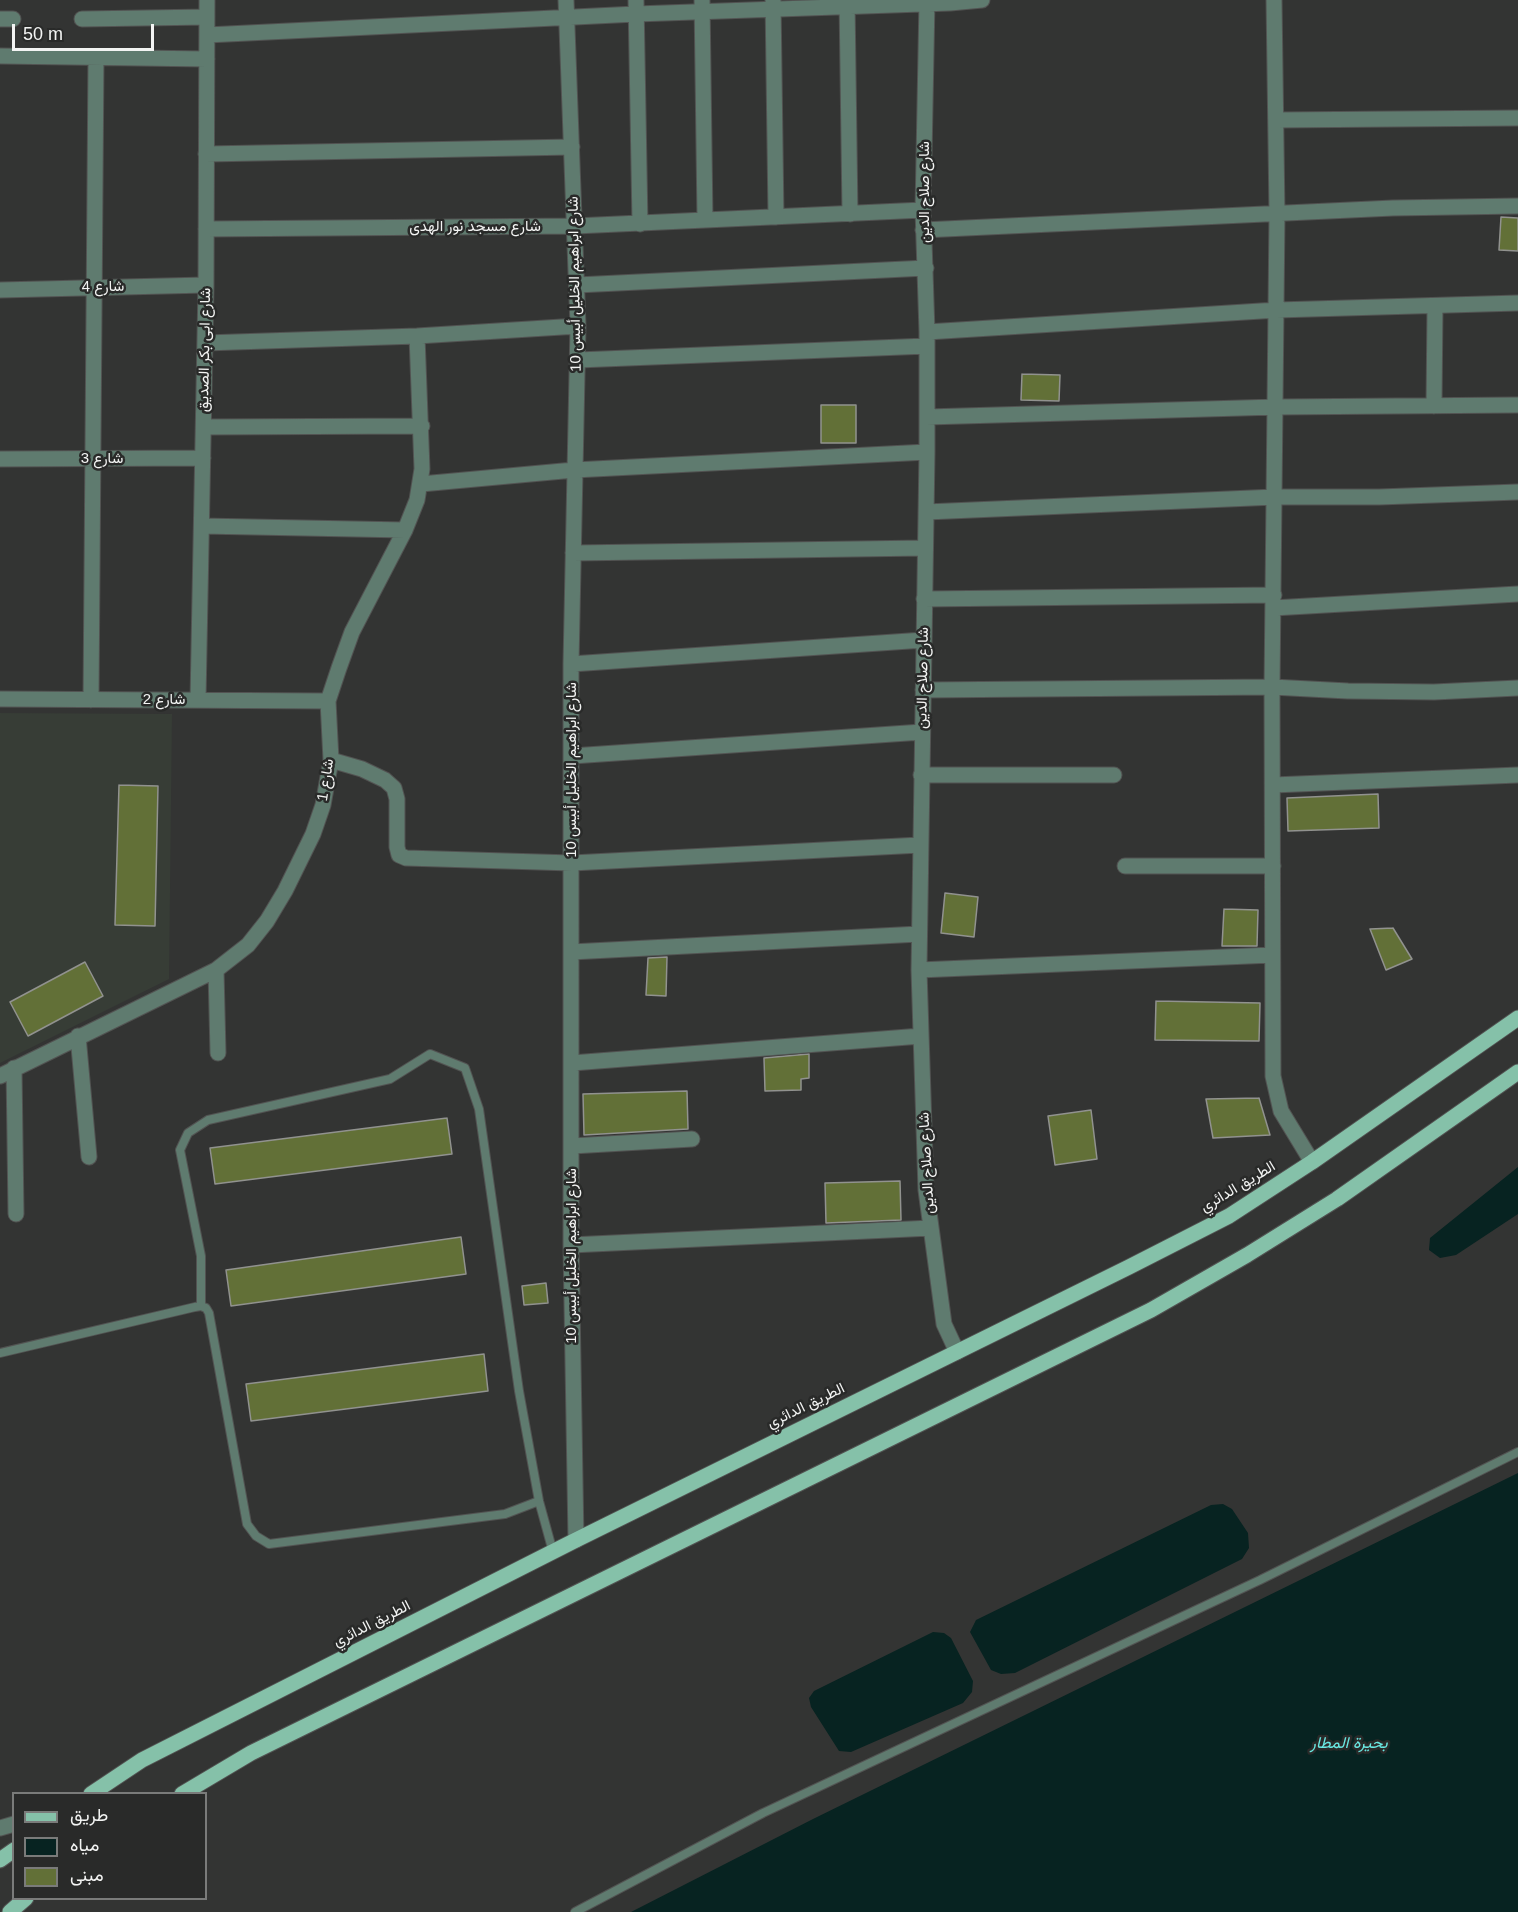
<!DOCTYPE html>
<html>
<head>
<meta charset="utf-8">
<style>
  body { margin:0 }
  #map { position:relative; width:1518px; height:1912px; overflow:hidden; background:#333433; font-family:Arial,Vazirmatn,sans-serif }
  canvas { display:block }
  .legend { position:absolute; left:12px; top:1792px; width:195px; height:108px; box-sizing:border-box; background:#292a29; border:2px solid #7a7b7a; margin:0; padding:8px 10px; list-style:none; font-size:18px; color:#f3f4f3 }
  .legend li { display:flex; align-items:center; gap:12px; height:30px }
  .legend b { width:30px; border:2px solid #7a7b7a }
  .scale { position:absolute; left:12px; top:24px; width:142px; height:27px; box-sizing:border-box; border:3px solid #f3f4f3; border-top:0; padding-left:8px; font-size:18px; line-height:21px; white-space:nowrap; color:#f3f4f3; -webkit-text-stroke:4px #292a29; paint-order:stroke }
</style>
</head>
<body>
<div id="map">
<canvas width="1518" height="1912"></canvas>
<ul class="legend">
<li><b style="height:8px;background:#85c1a9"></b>طريق</li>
<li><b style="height:16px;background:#072321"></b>مياه</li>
<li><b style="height:16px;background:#627037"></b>مبنى</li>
</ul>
<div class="scale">50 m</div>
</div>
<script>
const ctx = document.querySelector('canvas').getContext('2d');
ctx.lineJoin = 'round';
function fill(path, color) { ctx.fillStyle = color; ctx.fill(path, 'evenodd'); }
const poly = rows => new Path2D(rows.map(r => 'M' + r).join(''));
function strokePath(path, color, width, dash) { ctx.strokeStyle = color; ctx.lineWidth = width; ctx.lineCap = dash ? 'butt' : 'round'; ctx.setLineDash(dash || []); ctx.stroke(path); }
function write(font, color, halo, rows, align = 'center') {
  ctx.font = font + ' Arial,Vazirmatn,sans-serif'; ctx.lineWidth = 5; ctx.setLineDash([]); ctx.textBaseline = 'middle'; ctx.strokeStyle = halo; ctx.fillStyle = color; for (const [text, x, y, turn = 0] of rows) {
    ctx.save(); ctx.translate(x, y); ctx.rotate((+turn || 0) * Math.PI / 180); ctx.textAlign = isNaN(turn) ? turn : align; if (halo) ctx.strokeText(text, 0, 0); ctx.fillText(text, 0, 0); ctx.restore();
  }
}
fill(poly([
  [0,713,172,714,169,979,0,1063]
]), '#373d36');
fill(poly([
  [1518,1167,1518,1214,1456,1255,1440,1258,1429,1250,1430,1238],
  [1518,1473,1518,1912,631,1912,813,1819],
  [1223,1504,1232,1509,1248,1533,1249,1548,1242,1559,1015,1673,1001,1674,991,1670,970,1632,976,1620,1211,1505],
  [933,1632,944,1633,951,1638,973,1681,972,1692,963,1703,851,1752,839,1751,811,1707,809,1698,814,1691]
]), '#072321');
const building = poly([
  [1501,217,1518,218,1518,251,1499,250,1501,217],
  [1022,374,1060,375,1059,401,1021,400,1022,374],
  [821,405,856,405,856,443,821,443,821,405],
  [119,785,158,786,155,926,115,925,119,785],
  [1378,794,1379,828,1288,831,1287,798,1378,794],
  [945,893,978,897,974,937,941,933,945,893],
  [1224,909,1258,910,1257,946,1222,946,1224,909],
  [1393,928,1412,959,1386,970,1370,929,1393,928],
  [667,957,666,996,646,995,648,958,667,957],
  [85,962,103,996,28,1036,10,1002,85,962],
  [1156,1001,1260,1003,1259,1041,1155,1040,1156,1001],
  [809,1054,809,1078,801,1079,801,1090,765,1091,764,1058,809,1054],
  [687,1091,688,1129,584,1135,583,1094,687,1091],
  [1259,1098,1270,1135,1213,1138,1206,1099,1259,1098],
  [1091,1110,1097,1159,1055,1165,1048,1116,1091,1110],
  [447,1118,452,1154,215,1184,210,1148,447,1118],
  [900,1181,901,1220,826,1223,825,1183,900,1181],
  [461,1237,466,1274,231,1306,226,1270,461,1237],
  [546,1283,548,1303,524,1305,522,1286,546,1283],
  [484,1354,488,1391,251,1421,246,1384,484,1354]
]);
fill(building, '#627037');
strokePath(building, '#91928f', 1.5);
const service = poly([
  [201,1306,201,1256,180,1150,188,1133,208,1120,390,1079,430,1054,465,1068,479,1109,519,1391,539,1501,553,1552],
  [0,1353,195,1307,201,1306,206,1308,209,1313,247,1524,256,1536,269,1544,505,1514,539,1501],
  [575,1912,763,1813,1260,1580,1518,1452]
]);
const minor = poly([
  [566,0,578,326,571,664,571,1245,576,1540],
  [636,0,640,224],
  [702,0,705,220],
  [773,0,776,217],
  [847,0,850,214],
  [927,0,923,210,927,332,927,452,919,970,926,1190,944,1324,957,1352],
  [1274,0,1277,214,1272,687,1273,1076,1281,1111,1312,1162],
  [0,19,13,19],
  [82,19,207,17],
  [207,35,636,14,950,3,982,0],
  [0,56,207,59],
  [1276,120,1518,118],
  [206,154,572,147],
  [206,229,575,226,923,210],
  [923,230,1393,208,1518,206],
  [577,285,926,268],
  [0,290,206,285],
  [927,332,1277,310,1518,303],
  [205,343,417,336,578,326],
  [578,360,927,346],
  [1434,406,1435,306],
  [927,417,1276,407,1518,405],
  [204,427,422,426],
  [0,459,203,458],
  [421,484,574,470,927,452],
  [926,512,1275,497,1379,497,1518,492],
  [202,526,405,530],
  [573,553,925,548],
  [924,599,1274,595],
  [1273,608,1518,594],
  [571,664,924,640],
  [923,690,1272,687,1348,691,1434,692,1518,688],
  [0,699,328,701],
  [91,700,96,57],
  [198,700,206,285,207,0],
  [572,756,922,732],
  [331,760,362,769,385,780,394,788,397,799,397,847,399,855,406,858,572,863,920,845],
  [921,775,1114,775],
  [1273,785,1518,775],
  [1125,866,1273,866],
  [571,952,919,934],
  [216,970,218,1053],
  [919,970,1272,955],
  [78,1036,89,1157],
  [572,1063,921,1036],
  [14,1068,16,1214],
  [0,1076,216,970,248,945,267,921,285,891,313,834,323,805,331,760,328,701,339,668,352,632,405,530,417,500,422,469,417,336],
  [572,1146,692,1139],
  [571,1245,931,1228],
  [0,1828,14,1824]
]);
const primary = poly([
  [91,1794,142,1760,576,1540,1129,1267,1229,1216,1312,1162,1518,1018],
  [182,1794,251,1753,1151,1310,1247,1255,1337,1199,1518,1072],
  [0,1860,14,1850],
  [10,1912,26,1898]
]);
strokePath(service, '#525352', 10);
strokePath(minor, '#525352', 17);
strokePath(primary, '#525352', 17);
strokePath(service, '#5f7b6f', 8);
strokePath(minor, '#5f7b6f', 15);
strokePath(primary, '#85c1a9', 15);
write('15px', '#f3f4f3', '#292a29', [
  ["شارع صلاح الدين",925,192,-90],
  ["شارع مسجد نور الهدى",475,227],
  ["شارع ابراهيم الخليل أبيس 10",575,284,-91],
  ["شارع 4",103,287,-1],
  ["شارع ابى بكر الصديق",205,350,-89],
  ["شارع 3",102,459],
  ["شارع صلاح الدين",923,678,-89],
  ["شارع 2",164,700],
  ["شارع ابراهيم الخليل أبيس 10",572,770,-90],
  ["شارع 1",326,780,-81],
  ["شارع صلاح الدين",927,1163,-93],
  ["الطريق الدائري",1238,1187,-31],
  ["شارع ابراهيم الخليل أبيس 10",572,1256,-90],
  ["الطريق الدائري",806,1406,-26],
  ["الطريق الدائري",372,1624,-27]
]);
write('italic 16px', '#6ae9e3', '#292a29', [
  ["بحيرة المطار",1349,1744]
]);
</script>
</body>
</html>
